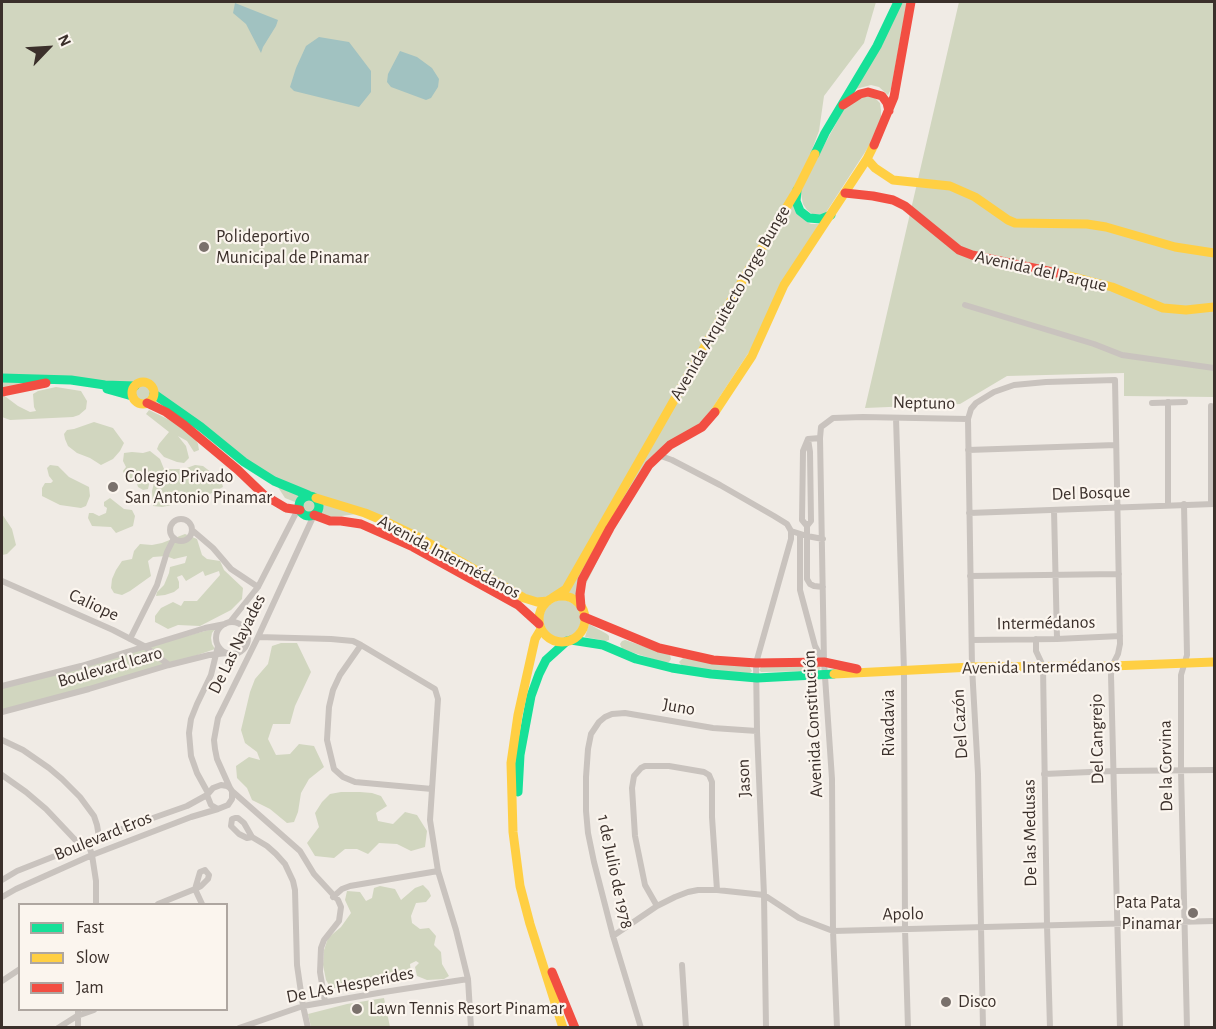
<!DOCTYPE html>
<html>
<head>
<meta charset="utf-8">
<style>
  body { margin:0 }
  #map { position:relative; width:1216px; height:1029px; overflow:hidden; background:#f0ebe5; font-family:"Alegreya Sans",sans-serif }
  canvas { display:block }
  .frame { position:absolute; inset:0; border:3px solid #3b302b; pointer-events:none }
  .legend { position:absolute; left:18px; top:903px; width:210px; height:108px; box-sizing:border-box; background:#fbf5ee; border:2px solid #aea6a0; margin:0; padding:8px 10px; list-style:none; font-size:18px; color:#3b302b }
  .legend li { display:flex; align-items:center; gap:12px; height:30px }
  .legend b { width:30px; border:2px solid #aea6a0 }
  .north { position:absolute; left:18px; top:18px; width:60px; height:60px; -webkit-text-stroke:4px #fbf5ee; paint-order:stroke; rotate:65deg; font-size:16px; font-weight:700; line-height:24px; text-align:center; color:#3b302b }
  .north::after { content:''; display:block; margin:auto; width:21px; height:27px; background:#3b302b; clip-path:polygon(50% 0,100% 100%,50% 72%,0 100%) }
</style>
</head>
<body>
<div id="map">
<canvas width="1216" height="1029"></canvas>
<div class="frame"></div>
<ul class="legend">
<li><b style="height:8px;background:#16e098"></b>Fast</li>
<li><b style="height:8px;background:#ffcf43"></b>Slow</li>
<li><b style="height:8px;background:#f24e42"></b>Jam</li>
</ul>
<div class="north">N</div>
</div>
<script>
const ctx = document.querySelector('canvas').getContext('2d');
ctx.lineJoin = 'round';
function fill(path, color) { ctx.fillStyle = color; ctx.fill(path, 'evenodd'); }
const poly = rows => new Path2D(rows.map(r => 'M' + r).join(''));
function strokePath(path, color, width, dash) { ctx.strokeStyle = color; ctx.lineWidth = width; ctx.lineCap = dash ? 'butt' : 'round'; ctx.setLineDash(dash || []); ctx.stroke(path); }
function write(font, color, halo, rows, align = 'center') {
  ctx.font = font + ' "Alegreya Sans",sans-serif'; ctx.lineWidth = 4.5; ctx.setLineDash([]); ctx.textBaseline = 'middle'; ctx.strokeStyle = halo; ctx.fillStyle = color; for (const [text, x, y, turn = 0] of rows) {
    ctx.save(); ctx.translate(x, y); ctx.rotate((+turn || 0) * Math.PI / 180); ctx.textAlign = isNaN(turn) ? turn : align; if (halo) ctx.strokeText(text, 0, 0); ctx.fillText(text, 0, 0); ctx.restore();
  }
}
fill(poly([
  [2,2,876,2,864,43,824,96,819,131,797,190,566,589,537,602,365,513,333,517,305,515,302,513,295,502,285,498,274,481,201,427,144,404,140,404,134,399,104,386,60,381,2,392],
  [902,2,907,2,891,89,888,95,879,87,871,85,856,89],
  [959,2,1214,2,1214,397,1124,396,1124,373,1007,376,960,404,865,408],
  [869,96,875,98,880,103,881,110,881,118,869,146,825,214,812,214,807,210,803,204,800,189,844,109,860,98],
  [793,204,807,222,811,224,819,224,757,340,713,407,702,421,642,471,578,600,572,595,564,594],
  [56,387,81,391,87,401,86,409,79,415,73,417,10,420,2,417,2,394,18,406,30,412,36,411,34,407,33,394,38,391],
  [149,410,180,425,196,440,198,444,199,450,194,452,187,441,178,436,186,446,189,458,184,463,177,462,164,457,157,449,159,444,169,432,146,414],
  [94,422,113,428,124,443,120,451,113,459,101,465,90,458,77,453,68,446,65,439,64,434,67,430,74,429],
  [150,451,160,459,164,469,184,469,195,465,203,466,216,476,222,483,223,487,208,495,188,498,182,491,178,492,177,499,172,505,162,507,153,506,152,491,154,483,158,479,156,475,150,480,148,489,143,490,138,487,136,481,131,481,125,476,123,471,126,467,123,461,124,453,132,452,143,453],
  [50,465,58,466,69,477,89,487,90,496,86,506,81,508,60,505,42,496,42,488,45,483,51,483,53,481,49,476,47,468],
  [110,498,124,509,132,510,135,516,133,526,116,533,111,527,92,526,88,518,89,513,93,513,99,516,106,513,107,508,104,506,104,502],
  [2,514,12,529,16,545,7,554,2,555],
  [185,534,197,539,202,555,207,559,220,561,224,570,243,588,242,599,231,610,200,626,178,625,168,629,155,622,155,616,161,608,173,602,181,606,184,601,197,601,220,575,219,571,205,576,203,571,186,581,182,575,177,577,179,582,179,588,174,592,165,595,156,596,157,592,164,585,169,573,170,567,185,563,187,556,174,559,166,556,153,557,148,561,151,576,130,591,122,595,114,593,111,588,112,579,116,570,122,561,132,559,134,551,140,544,152,545,162,543],
  '543 619a19 19 0 1 1 38 0a19 19 0 1 1-38 0Z',
  [589,624,607,634,609,636,609,640,606,641,585,637],
  [216,628,212,633,211,638,212,644,215,649,169,665,2,713,2,686],
  [625,640,670,655,671,659,669,662,665,663,622,649,620,644,622,641],
  [281,643,297,643,311,672,295,706,290,724,273,724,268,739,276,755,290,754,299,744,314,746,324,767,309,779,301,793,298,812,294,822,287,823,270,809,252,800,247,788,237,778,236,766,249,757,260,760,257,752,245,743,241,730,250,692,255,679,268,664,272,646],
  [683,658,717,664,749,666,752,671,748,675,682,666,679,662],
  [818,666,821,668,818,671,761,672,759,670,761,667],
  [341,792,360,792,372,793,381,796,387,806,376,813,378,821,393,824,405,812,417,815,427,831,425,847,411,851,397,844,379,843,368,854,357,849,345,849,334,858,315,856,307,843,319,827,315,813,322,802,330,794],
  [423,885,429,891,431,896,426,902,416,903,411,916,412,923,420,929,429,928,436,936,434,945,441,952,442,964,449,976,444,979,427,980,417,976,415,967,419,963,416,961,410,964,411,973,404,977,386,974,376,978,360,989,347,992,340,988,331,988,326,980,323,965,324,950,328,938,341,927,351,913,345,900,347,891,360,892,366,901,372,898,374,888,380,886,395,889,401,900,415,888],
  [384,998,390,1027,311,1027,308,1014,347,1004]
]), '#d1d6bf');
fill(poly([
  [235,3,278,20,276,26,263,47,261,53,246,24,233,13],
  [319,37,349,42,371,71,371,92,359,107,294,91,290,87,296,68,306,46],
  [400,51,417,57,432,68,439,79,438,87,431,98,426,100,391,87,387,82,388,74]
]), '#a1c2c1');
strokePath(poly([
  [965,305,1094,344,1122,355,1214,368],
  [1168,402,1168,505],
  [1152,403,1185,402],
  [1211,406,1211,504],
  [896,418,904,671,905,929,908,1028],
  [820,438,808,439,803,451,802,520,807,526,807,536,823,539],
  [968,450,1116,445],
  [658,455,672,460,720,485,774,516,787,524,791,531,807,536,807,579,810,584,814,586,823,587],
  [1184,504,1187,655,1181,675,1181,771,1187,1028],
  [1054,510,1057,639],
  [969,513,1214,504],
  '170 530a11 11 0 1 1 22 0a11 11 0 1 1-22 0Z',
  [807,526,811,521,810,452,808,439],
  [192,530,213,548,231,569,258,587],
  [800,534,800,590,815,646,823,661],
  [970,576,1119,574],
  [2,581,113,630,144,646,169,665],
  [230,622,258,587,296,513,300,510],
  '216 638a16 16 0 1 1 32 0a16 16 0 1 1-32 0Z',
  [258,637,331,639,353,641,361,645,435,689,438,699,430,820,438,871,456,930,468,979,471,1028],
  [130,639,157,585,167,552,174,538],
  [1036,639,1036,651,1043,666,1047,925,1050,1028],
  [972,640,1057,639,1120,636],
  [361,645,340,675,333,690,329,707,327,740,334,769,343,777,355,782,432,789],
  [2,686,81,666,205,628,225,624],
  [2,712,89,689,169,665,209,655,227,653],
  [2,740,23,750,49,768,62,779,80,797,94,816,97,825,99,837],
  [1044,774,1113,771,1214,770],
  [2,775,26,792,46,809,81,846],
  [221,785,227,786,230,788,232,791,232,799,228,805,218,809,211,805,207,795,213,788,221,785],
  [230,788,217,759,215,749,214,740,218,718,258,637,314,515],
  [232,791,300,851,314,874,338,900,341,907,339,921,324,940,321,948,320,972,325,1002],
  [208,793,197,773,191,756,189,733,191,719,197,704,211,675,218,646],
  [252,837,244,823,238,818,235,818,232,819,231,826,239,834,247,838,252,837,267,846,276,854,285,864,293,881,295,890,297,965,303,1006,308,1028],
  [88,843,92,855,96,881,96,904],
  [2,880,17,871,88,843,99,837,187,806,207,795],
  [195,889,202,904],
  [2,897,16,889,92,855,191,817,218,809],
  [333,897,342,889,350,886,438,871],
  [158,904,195,889,201,886,208,879,209,875,205,870,200,872,195,889],
  [657,906,645,885,635,836,632,788,634,776,641,768,645,766,669,766,704,772,709,775,712,782,712,817,717,890],
  [613,936,657,906,675,897,688,892,698,890,717,890,764,895,799,918,833,931,1214,921],
  [682,965,686,1028],
  [2,981,20,969],
  [78,1010,78,1028],
  [58,1028,77,1016,94,1010],
  [239,1028,303,1006,384,992,468,979],
  [641,1028,613,936,594,862,588,833,586,811,586,777,588,749,591,734,599,722,605,717,612,714,625,713,713,728,757,731],
  [766,1028,764,895,757,731,756,663,791,539,791,531],
  [837,1028,833,931,832,779,824,662,820,438,821,427,833,418,863,417,968,419],
  [983,1028,978,774,972,667,968,419,971,409,976,403,994,392,1014,385,1046,382,1115,380,1120,644,1118,654,1112,666,1111,675,1120,1028]
]), '#c9c3be', 6);
strokePath(poly([
  [815,154,825,133,877,46,898,2],
  [797,190,796,201,800,211,809,218,821,219,831,215],
  [2,378,71,380,105,385,135,386],
  [107,389,132,396],
  [154,394,201,427,244,462,274,481,308,495],
  '299 506a10 10 0 1 1 20 0a10 10 0 1 1-20 0Z',
  [571,640,603,645,636,659,672,668,711,674,757,678,834,674],
  [518,792,520,755,531,696,539,674,546,660,567,641]
]), '#16e098', 9);
strokePath(poly([
  [867,159,875,168,893,180,950,186,975,197,1008,220,1015,223,1087,224,1106,227,1175,247,1214,253],
  [1062,274,1112,287,1163,308,1186,310,1214,307],
  '132 393a11 11 0 1 1 22 0a11 11 0 1 1-22 0Z',
  [715,412,752,356,784,285,867,159,874,145],
  [316,498,365,513,391,524,418,537,524,598,537,602,548,601],
  '539 619a23 23 0 1 1 46 0a23 23 0 1 1-46 0Z',
  [552,598,566,589,748,271,797,190,815,154],
  [541,629,535,639,518,715,511,763,513,832,520,886,530,924,563,1028],
  [834,674,972,667,1112,666,1214,662]
]), '#ffcf43', 9);
strokePath(poly([
  [843,105,860,94,868,92,882,96,887,103,889,111],
  [874,145,894,97,911,2],
  [845,193,873,196,893,200,905,206,959,250,972,255,1062,274],
  [2,392,46,383],
  [147,403,166,412,184,425,238,470,264,495,286,508,300,510],
  [314,515,330,521,341,521,361,524,413,547,518,605,539,624],
  [581,607,580,594,582,580,610,528,649,465,670,445,702,427,715,412],
  [584,617,659,648,713,660,756,663,824,662,857,669],
  [552,972,575,1028]
]), '#f24e42', 9);
for (const [x, y, r, color] of [
  [204,247,6,"#7a716c"],
  [113,487,6,"#7a716c"],
  [1193,913,6,"#7a716c"],
  [946,1002,6,"#7a716c"],
  [357,1009,6,"#7a716c"]
]) { const dot = new Path2D(); dot.arc(x, y, r, 0, 2 * Math.PI); ctx.fillStyle = color; ctx.fill(dot); strokePath(dot, '#fbf5ee', 2); }
write('18px', '#3b302b', '#fbf5ee', [
  ["Polideportivo",216,237],
  ["Municipal de Pinamar",216,258],
  ["Colegio Privado",125,477],
  ["San Antonio Pinamar",125,498],
  ["Pata Pata",1181,903,"right"],
  ["Pinamar",1181,924,"right"],
  ["Disco",958,1002],
  ["Lawn Tennis Resort Pinamar",369,1009]
], 'left');
write('18px', '#3b302b', '#fbf5ee', [
  ["Avenida del Parque",1041,271,13],
  ["Avenida Arquitecto Jorge Bunge",730,303,-60],
  ["Neptuno",924,403,1],
  ["Del Bosque",1091,493,-2],
  ["Avenida Intermédanos",449,557,28],
  ["Caliope",94,605,25],
  ["Intermédanos",1046,623,-1],
  ["De Las Nayades",237,644,-64],
  ["Boulevard Icaro",110,667,-16],
  ["Avenida Intermédanos",1041,667,-1],
  ["Juno",679,707,10],
  ["Rivadavia",889,723,-90],
  ["Avenida Constitución",813,724,-93],
  ["Del Cazón",960,724,-93],
  ["Del Cangrejo",1097,739,-91],
  ["De la Corvina",1166,766,-91],
  ["Jason",744,778,-93],
  ["De las Medusas",1030,833,-91],
  ["Boulevard Eros",103,836,-22],
  ["1 de Julio de 1978",615,872,78],
  ["Apolo",903,914,-1],
  ["De LAs Hesperides",350,985,-11]
]);
</script>
</body>
</html>
